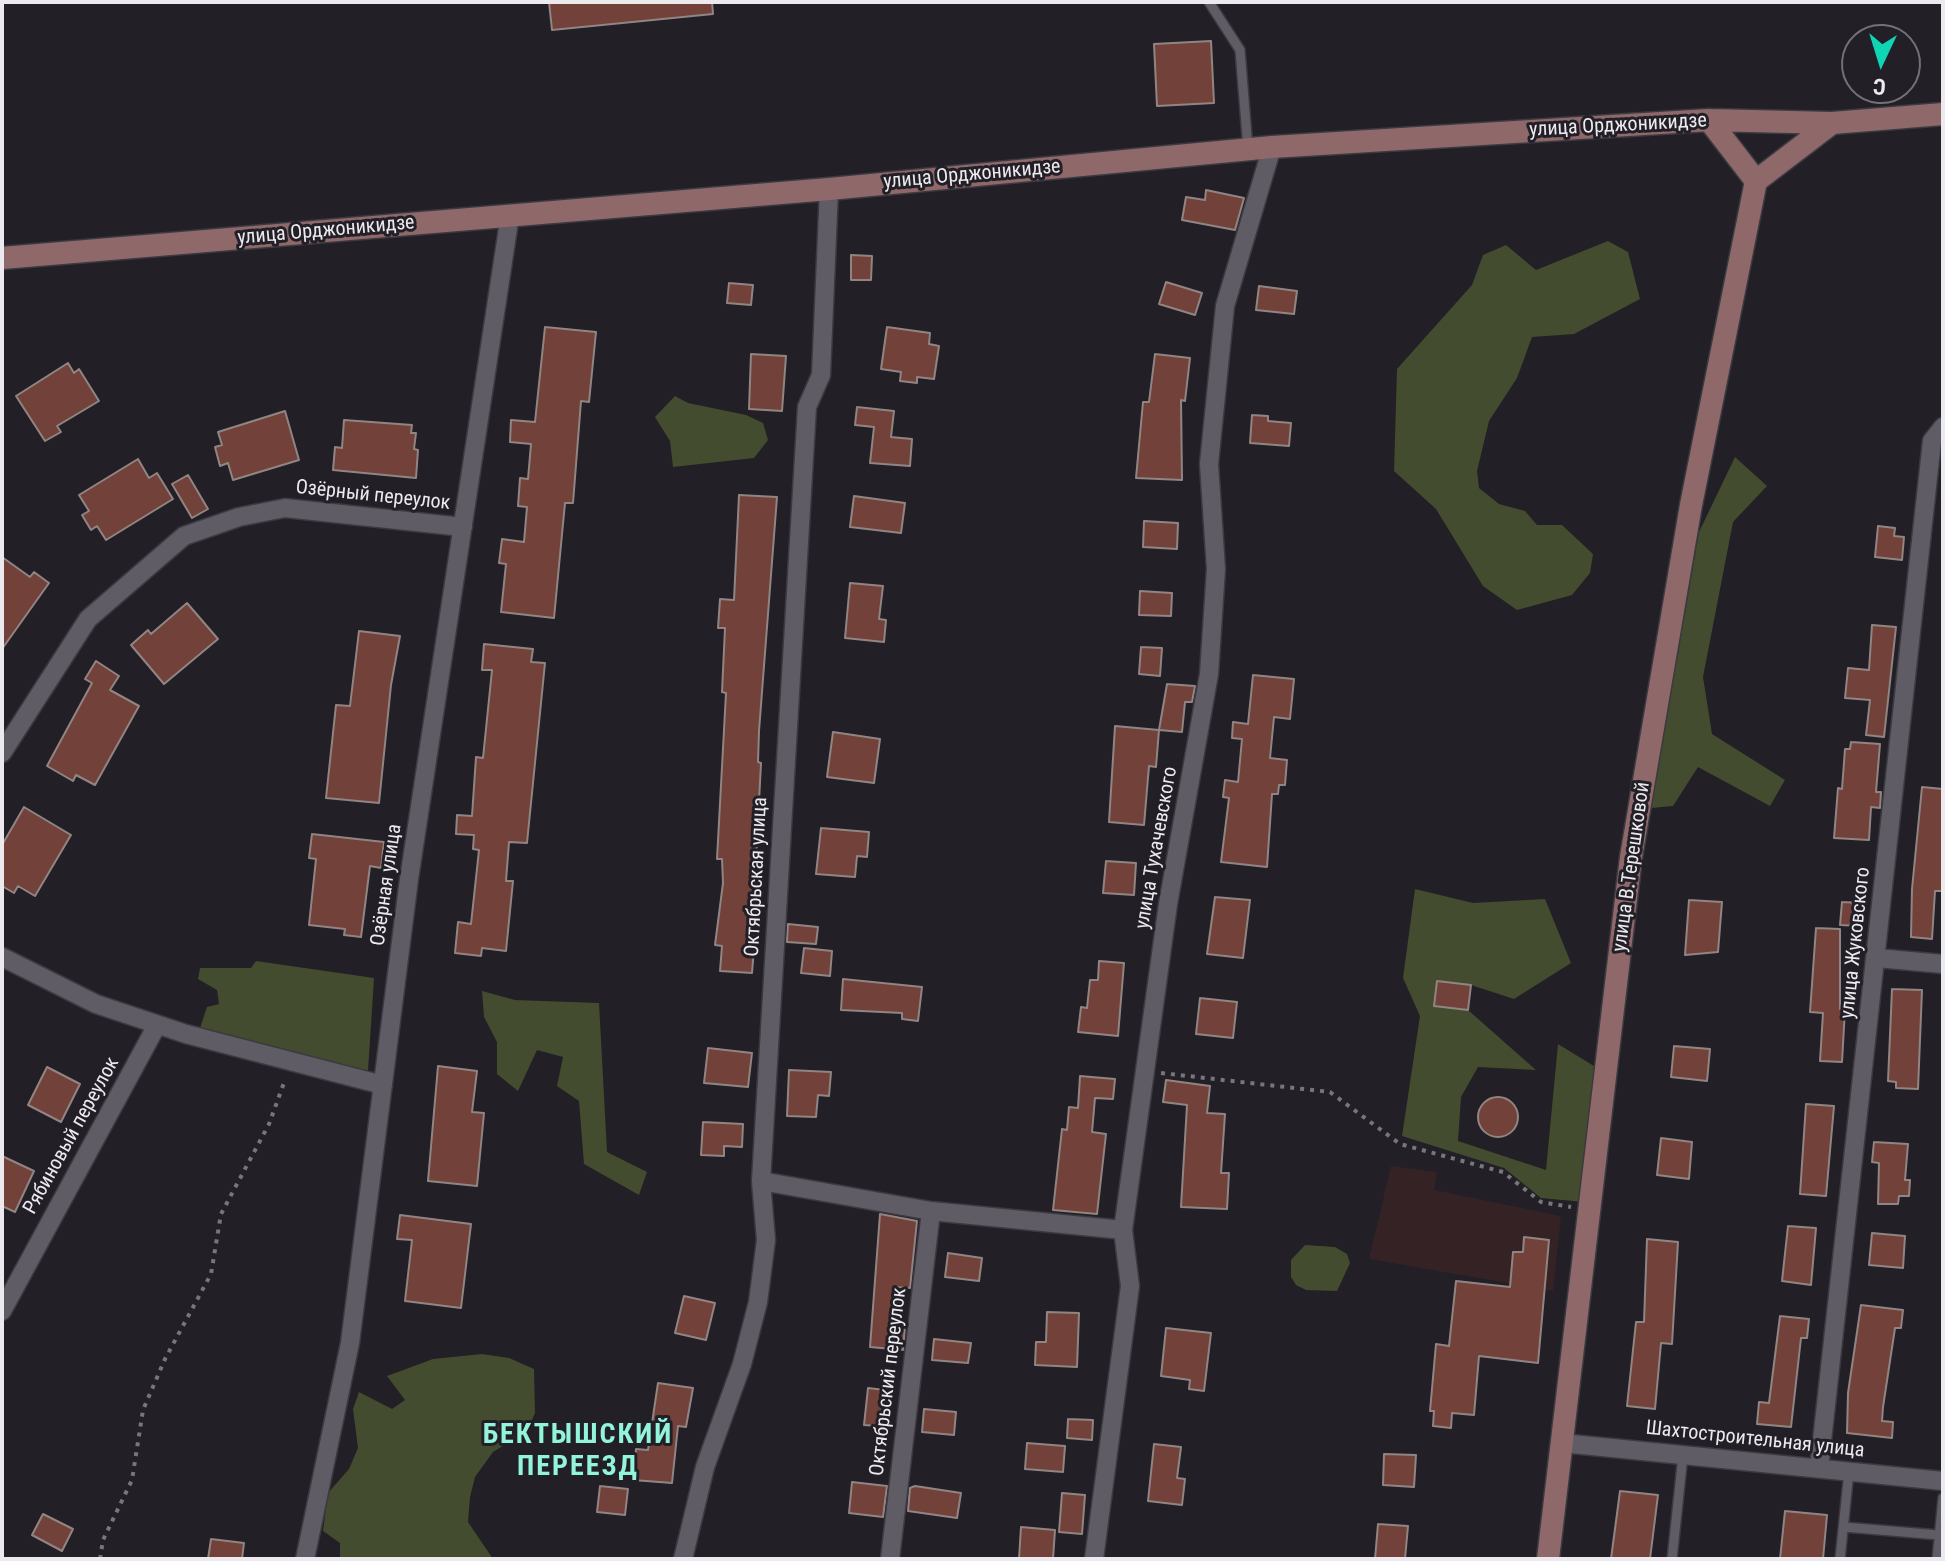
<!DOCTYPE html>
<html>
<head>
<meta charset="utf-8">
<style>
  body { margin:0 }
  #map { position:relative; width:1945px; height:1561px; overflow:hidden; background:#221f27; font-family:"Roboto Condensed",sans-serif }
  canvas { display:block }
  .frame { position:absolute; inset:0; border:4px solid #eceaef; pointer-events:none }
  .north { position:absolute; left:1841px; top:24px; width:80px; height:80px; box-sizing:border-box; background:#221f27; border:2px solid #737077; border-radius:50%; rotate:184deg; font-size:22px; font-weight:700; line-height:32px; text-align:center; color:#eceaef }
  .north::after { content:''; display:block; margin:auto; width:28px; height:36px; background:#10d5b4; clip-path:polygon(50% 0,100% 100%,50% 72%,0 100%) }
</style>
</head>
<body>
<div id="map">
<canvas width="1945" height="1561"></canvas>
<div class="frame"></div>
<div class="north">С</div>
</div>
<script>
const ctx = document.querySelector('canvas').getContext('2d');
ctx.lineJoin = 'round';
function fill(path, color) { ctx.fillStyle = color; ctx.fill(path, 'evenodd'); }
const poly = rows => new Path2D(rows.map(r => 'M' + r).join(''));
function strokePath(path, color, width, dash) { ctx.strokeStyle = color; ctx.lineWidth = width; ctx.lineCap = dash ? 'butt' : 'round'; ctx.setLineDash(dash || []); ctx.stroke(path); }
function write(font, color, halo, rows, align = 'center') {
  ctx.font = font + ' "Roboto Condensed",sans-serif'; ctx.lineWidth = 6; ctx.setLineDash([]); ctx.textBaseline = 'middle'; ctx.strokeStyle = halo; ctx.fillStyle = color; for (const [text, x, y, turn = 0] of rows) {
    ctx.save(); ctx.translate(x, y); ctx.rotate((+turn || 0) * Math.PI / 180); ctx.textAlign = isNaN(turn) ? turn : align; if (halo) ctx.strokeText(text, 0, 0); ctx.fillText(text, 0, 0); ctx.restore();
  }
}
fill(poly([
  [1391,1166,1437,1172,1434,1190,1561,1216,1553,1291,1369,1259]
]), '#352225');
fill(poly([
  [1608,241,1628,252,1640,299,1574,334,1532,337,1517,378,1489,421,1477,471,1479,488,1499,504,1525,511,1537,525,1562,525,1593,554,1590,573,1572,595,1517,610,1483,586,1436,509,1394,471,1397,369,1472,285,1483,255,1506,245,1536,270],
  [675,396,688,403,746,415,763,423,768,440,754,458,673,467,670,441,655,417],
  [1735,457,1767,486,1733,522,1703,677,1712,734,1785,780,1770,806,1698,767,1673,806,1651,808,1699,532],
  [1415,889,1473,903,1545,899,1571,963,1514,999,1471,985,1437,981,1434,1005,1468,1010,1536,1070,1478,1067,1461,1097,1458,1141,1546,1170,1558,1044,1602,1071,1584,1202,1541,1198,1504,1168,1402,1136,1420,1016,1403,978],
  [256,961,374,978,368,1071,199,1031,207,1007,219,1004,217,990,198,979,200,968,251,968],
  [482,991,515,1000,599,1003,607,1152,647,1172,639,1195,584,1164,579,1101,557,1086,563,1057,537,1050,518,1091,497,1074,497,1042,484,1017],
  [1305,1245,1335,1247,1347,1254,1350,1263,1337,1291,1306,1290,1296,1285,1291,1277,1291,1260],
  [482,1354,509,1358,534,1369,535,1413,527,1431,493,1452,475,1477,470,1497,468,1522,493,1559,340,1559,340,1543,323,1531,328,1493,349,1469,358,1448,353,1409,359,1392,392,1409,405,1400,387,1376,433,1359]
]), '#434c2e');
const building = poly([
  [549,2,712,2,713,14,552,30,549,2],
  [1211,41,1214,103,1157,106,1154,44,1211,41],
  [1206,190,1244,198,1235,230,1182,220,1186,197,1205,200,1206,190],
  [851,255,872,256,871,280,851,280,851,255],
  [1166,282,1202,293,1195,315,1159,304,1166,282],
  [729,283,753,285,751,305,727,303,729,283],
  [1259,286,1297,291,1294,314,1256,310,1259,286],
  [545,327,596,332,589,402,581,401,573,503,565,503,554,618,501,612,506,564,499,563,502,539,524,542,527,507,518,506,520,478,528,479,531,444,510,442,511,420,535,422,545,327],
  [887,327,930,333,929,344,939,346,934,379,917,377,917,383,900,381,901,372,881,369,887,327],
  [751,354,786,356,782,411,749,409,751,354],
  [1155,354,1190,358,1185,401,1181,400,1182,480,1136,478,1143,402,1149,402,1155,354],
  [68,363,74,373,79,369,99,401,57,426,61,432,45,441,16,396,68,363],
  [857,407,894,411,891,437,912,439,910,466,870,463,874,427,855,425,857,407],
  [285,411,299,460,233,480,228,463,220,466,215,447,222,445,218,432,285,411],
  [1252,415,1268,416,1268,421,1291,423,1289,446,1250,443,1252,415],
  [344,420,412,425,411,433,416,433,414,449,418,450,416,478,333,470,335,447,342,448,344,420],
  [138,459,149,478,157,473,173,499,106,540,97,526,91,530,82,515,89,511,79,495,138,459],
  [188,475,208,509,192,518,172,484,188,475],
  [739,495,777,497,759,731,758,762,761,763,754,898,758,898,752,973,720,971,722,946,715,945,723,883,722,859,717,859,726,693,722,692,725,628,718,628,720,599,734,600,739,495],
  [854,496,905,503,901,533,850,527,854,496],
  [1144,521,1178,523,1177,549,1143,547,1144,521],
  [1878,526,1895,528,1894,536,1904,537,1902,560,1875,557,1878,526],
  [2,557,30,577,34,572,49,583,2,649,2,557],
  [850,583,883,586,879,619,886,620,884,642,845,638,850,583],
  [1140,591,1172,593,1171,616,1139,615,1140,591],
  [187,603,218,639,164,684,131,645,148,630,151,634,187,603],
  [1872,625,1896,627,1884,737,1866,735,1870,700,1845,698,1848,668,1869,670,1872,625],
  [359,631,400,636,391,685,379,803,326,798,336,705,350,706,359,631],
  [484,644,533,649,531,662,545,663,527,843,509,842,506,881,513,881,506,951,482,948,481,956,455,953,458,922,471,924,479,850,473,849,474,835,456,834,457,815,472,816,476,757,483,758,492,670,482,670,484,644],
  [1141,647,1162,648,1160,676,1139,674,1141,647],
  [96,661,119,676,110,690,139,706,95,785,76,775,73,781,47,766,92,683,85,679,96,661],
  [1253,675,1294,679,1290,719,1274,717,1270,758,1287,760,1285,785,1279,785,1278,794,1272,794,1267,867,1221,862,1229,798,1223,797,1225,780,1238,782,1242,739,1232,738,1233,722,1248,724,1253,675],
  [1167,684,1195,686,1192,702,1185,702,1182,732,1159,730,1167,684],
  [1115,726,1159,730,1156,767,1149,766,1144,825,1109,822,1115,726],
  [833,732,880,739,874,783,827,777,833,732],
  [1851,742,1880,744,1876,792,1881,792,1880,808,1871,807,1869,840,1834,838,1838,788,1842,789,1845,749,1850,749,1851,742],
  [1922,787,1943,789,1943,891,1935,891,1932,939,1911,937,1912,889,1922,787],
  [24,807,71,835,35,896,18,886,14,893,2,886,2,845,24,807],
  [821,828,869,832,867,857,857,856,855,877,816,874,821,828],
  [312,834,384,842,381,868,370,866,361,937,344,935,345,929,309,925,316,859,309,858,312,834],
  [1106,861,1136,863,1134,895,1103,893,1106,861],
  [1215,897,1250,900,1243,958,1207,954,1215,897],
  [1689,900,1722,902,1718,952,1685,955,1689,900],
  [1842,902,1862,903,1860,926,1840,925,1842,902],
  [788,924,818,927,816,944,787,942,788,924],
  [1816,928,1840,929,1840,1009,1845,1009,1842,1062,1820,1061,1823,1013,1810,1012,1816,928],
  [804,948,832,951,830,976,801,973,804,948],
  [1099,961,1124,963,1118,1036,1078,1032,1081,1007,1087,1008,1090,980,1098,980,1099,961],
  [843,979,922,987,918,1021,902,1019,902,1013,841,1010,843,979],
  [1437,981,1471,985,1468,1010,1434,1006,1437,981],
  [1892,989,1922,990,1918,1089,1896,1088,1896,1082,1888,1081,1892,989],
  [1200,998,1237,1002,1233,1038,1196,1034,1200,998],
  [1674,1046,1710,1049,1707,1081,1671,1077,1674,1046],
  [708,1048,752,1053,748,1087,704,1083,708,1048],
  [438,1066,477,1071,472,1112,484,1113,477,1186,428,1181,438,1066],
  [47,1067,80,1084,61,1122,28,1105,47,1067],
  [789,1070,831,1072,829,1096,818,1095,816,1117,787,1116,789,1070],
  [1080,1076,1115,1079,1113,1099,1095,1098,1092,1132,1106,1134,1097,1214,1053,1210,1062,1129,1067,1130,1069,1107,1078,1108,1080,1076],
  [1166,1080,1210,1086,1207,1113,1225,1114,1221,1173,1229,1173,1227,1209,1181,1207,1187,1105,1163,1102,1166,1080],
  '1478 1117a20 20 0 1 1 40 0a20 20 0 1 1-40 0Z',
  [1806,1104,1834,1106,1826,1196,1800,1194,1806,1104],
  [703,1122,743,1124,742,1147,724,1146,724,1156,701,1155,703,1122],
  [1661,1138,1692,1142,1689,1179,1657,1175,1661,1138],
  [1874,1142,1908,1144,1905,1180,1910,1180,1909,1196,1899,1196,1898,1204,1878,1204,1879,1163,1872,1162,1874,1142],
  [2,1156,34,1171,15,1212,2,1206,2,1156],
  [880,1214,917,1221,910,1288,895,1287,891,1325,905,1326,903,1350,870,1347,880,1214],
  [400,1215,471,1224,461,1308,405,1301,412,1240,397,1239,400,1215],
  [1788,1226,1816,1228,1811,1285,1782,1281,1788,1226],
  [1872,1233,1905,1236,1903,1268,1869,1265,1872,1233],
  [1524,1237,1549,1240,1538,1363,1479,1356,1474,1415,1452,1413,1451,1428,1433,1426,1434,1411,1430,1411,1436,1344,1449,1346,1456,1281,1510,1287,1513,1252,1523,1252,1524,1237],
  [1647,1239,1678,1242,1672,1344,1661,1343,1655,1409,1627,1406,1636,1322,1644,1322,1647,1239],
  [948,1253,982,1258,979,1281,945,1277,948,1253],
  [684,1296,715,1303,706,1340,675,1333,684,1296],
  [1861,1305,1903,1310,1901,1328,1895,1328,1883,1407,1882,1421,1893,1422,1892,1438,1847,1433,1848,1393,1861,1305],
  [1047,1312,1079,1313,1077,1367,1035,1365,1036,1342,1046,1342,1047,1312],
  [1780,1316,1809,1319,1807,1338,1801,1338,1791,1427,1757,1424,1759,1402,1769,1403,1780,1316],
  [1166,1328,1211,1333,1204,1391,1189,1389,1190,1380,1161,1376,1166,1328],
  [934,1339,971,1343,968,1363,932,1360,934,1339],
  [658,1383,693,1388,686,1427,678,1426,672,1483,633,1480,636,1449,648,1450,658,1383],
  [868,1388,893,1391,889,1427,864,1425,868,1388],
  [924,1409,956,1412,954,1435,922,1432,924,1409],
  [1068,1419,1093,1420,1092,1440,1067,1438,1068,1419],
  [1027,1443,1065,1446,1063,1472,1025,1469,1027,1443],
  [1154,1444,1181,1447,1177,1478,1185,1479,1182,1505,1148,1501,1154,1444],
  [1384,1454,1416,1455,1414,1487,1383,1485,1384,1454],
  [852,1482,887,1486,883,1517,849,1513,852,1482],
  [600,1486,628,1489,625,1515,597,1512,600,1486],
  [915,1486,961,1493,957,1518,908,1511,910,1488,915,1486],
  [1620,1491,1658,1495,1650,1559,1611,1559,1620,1491],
  [1062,1493,1085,1495,1082,1534,1059,1532,1062,1493],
  [1785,1511,1827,1515,1823,1559,1780,1559,1785,1511],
  [43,1514,73,1529,62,1551,32,1535,43,1514],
  [1378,1524,1408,1526,1405,1559,1375,1559,1378,1524],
  [1021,1527,1055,1530,1053,1559,1019,1559,1021,1527],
  [211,1539,244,1543,242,1559,208,1559,211,1539]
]);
fill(building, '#71413a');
strokePath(building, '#918583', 2);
const service = poly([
  [1209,2,1240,50,1248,149],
  [1844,1527,1939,1535],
  [1672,1559,1683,1455],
  [1840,1559,1849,1471],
  [1937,1559,1943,1498]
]);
const minor = poly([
  [2,753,88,619,184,536,239,517,285,508,463,527],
  [2,957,96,1004,186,1034,383,1085],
  [1877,958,1943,964],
  [761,1181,931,1211,1123,1230],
  [2,1311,157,1025],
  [1562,1443,1943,1481],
  [1819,1468,1932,441,1943,427],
  [305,1559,350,1343,409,879,510,215],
  [683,1559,705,1467,742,1364,758,1302,766,1240,761,1181,807,407,821,375,829,189],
  [890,1559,931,1211],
  [1094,1559,1130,1286,1123,1230,1168,904,1209,674,1216,569,1209,464,1225,306,1272,147]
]);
const secondary = poly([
  [1756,181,1832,123],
  [2,258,829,189,1272,147,1709,120,1832,123,1943,114],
  [1548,1559,1631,857,1691,505,1756,181,1709,120]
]);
strokePath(service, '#3c3a41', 12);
strokePath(minor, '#3c3a41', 21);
strokePath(secondary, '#3c3a41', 25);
strokePath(poly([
  [1161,1073,1330,1092,1400,1144,1503,1172,1541,1202,1571,1207],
  [100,1559,103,1540,132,1480,143,1410,165,1359,211,1274,221,1214,269,1124,285,1080]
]), '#78767c', 4, [4, 6]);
strokePath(service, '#605c66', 9);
strokePath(minor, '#605c66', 18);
strokePath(secondary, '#8f686a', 22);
write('20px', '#eceaef', '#221f27', [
  ["улица Орджоникидзе",1618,126,-3],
  ["улица Орджоникидзе",972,175,-5],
  ["улица Орджоникидзе",326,231,-5],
  ["Озёрный переулок",373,496,6],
  ["улица Тухачевского",1157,848,-80],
  ["улица В.Терешковой",1632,867,-82],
  ["Октябрьская улица",757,877,-87],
  ["Озёрная улица",387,885,-82],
  ["улица Жуковского",1856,943,-84],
  ["Рябиновый переулок",72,1136,-61],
  ["Октябрьский переулок",889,1382,-83],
  ["Шахтостроительная улица",1755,1440,6]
]);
ctx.letterSpacing = '2px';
write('bold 28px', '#91f4db', '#221f27', [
  ["БЕКТЫШСКИЙ",578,1436],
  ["ПЕРЕЕЗД",578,1468]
]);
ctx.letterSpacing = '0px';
</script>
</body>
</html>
